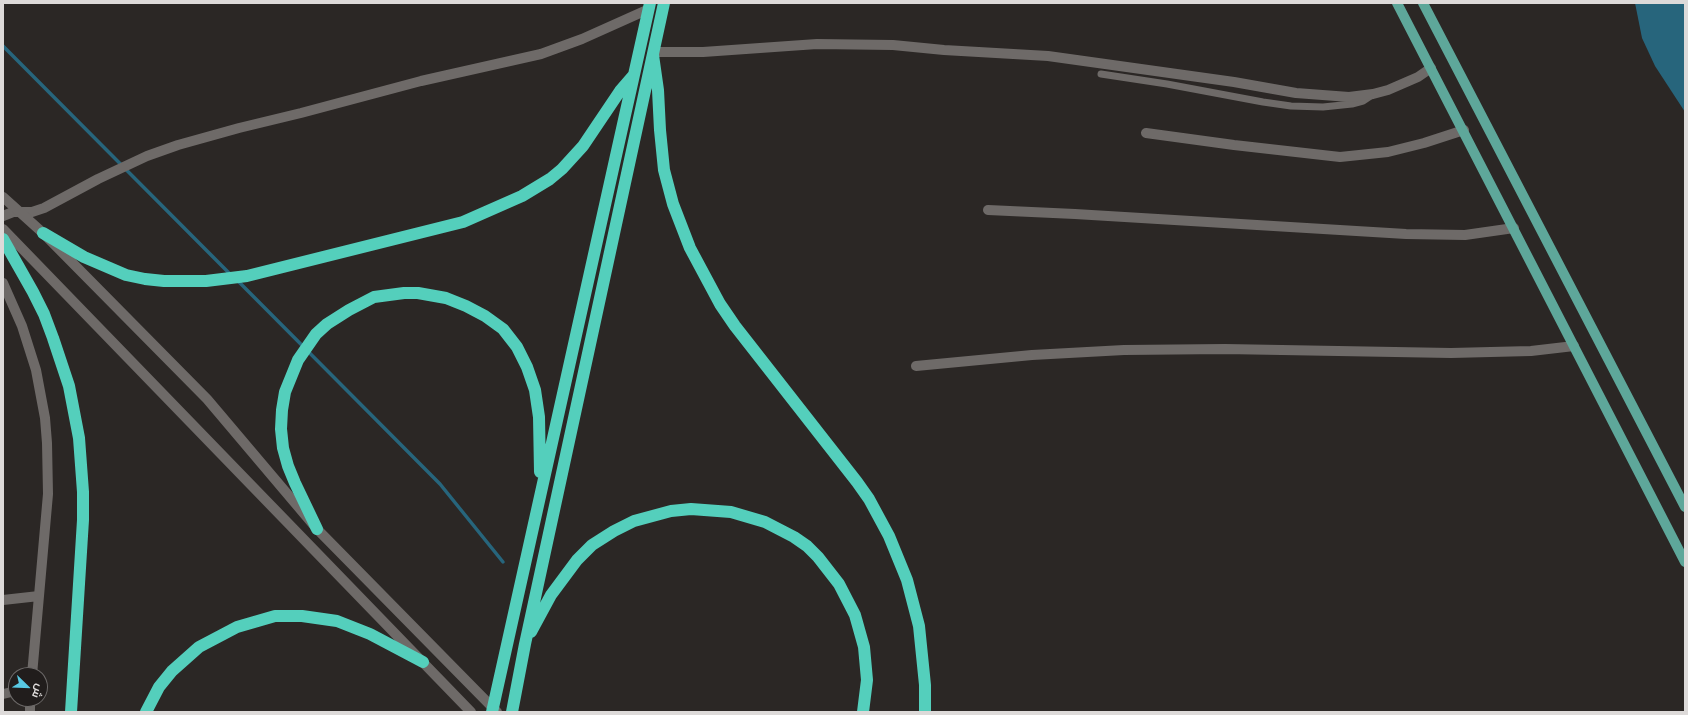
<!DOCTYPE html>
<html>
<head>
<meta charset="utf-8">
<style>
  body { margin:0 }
  #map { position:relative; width:1688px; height:715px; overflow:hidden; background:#2b2725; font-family:Lato,Cairo,sans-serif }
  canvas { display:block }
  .frame { position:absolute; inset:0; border:4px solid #dddad9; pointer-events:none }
  .north { position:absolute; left:8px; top:667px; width:40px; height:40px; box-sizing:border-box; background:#211d1c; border:1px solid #6c6968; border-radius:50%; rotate:113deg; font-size:11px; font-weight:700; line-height:16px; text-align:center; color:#dddad9 }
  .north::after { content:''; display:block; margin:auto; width:14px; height:18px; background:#58c9e3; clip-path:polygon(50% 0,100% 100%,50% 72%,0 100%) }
</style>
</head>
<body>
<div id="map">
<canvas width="1688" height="715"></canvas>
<div class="frame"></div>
<div class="north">ش</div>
</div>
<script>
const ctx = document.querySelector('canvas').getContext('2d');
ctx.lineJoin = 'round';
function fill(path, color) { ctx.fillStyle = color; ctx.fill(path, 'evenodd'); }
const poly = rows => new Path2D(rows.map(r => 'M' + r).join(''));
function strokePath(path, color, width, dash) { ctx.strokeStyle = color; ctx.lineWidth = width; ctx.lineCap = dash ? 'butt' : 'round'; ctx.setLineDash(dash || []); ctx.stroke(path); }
fill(poly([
  [1635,3,1685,3,1685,112,1655,66,1642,38]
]), '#27657c');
strokePath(poly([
  [3,46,231,275],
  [237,280,440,484,503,562]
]), '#27657c', 3.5);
strokePath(poly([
  [1101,74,1167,84,1263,102,1291,106,1323,107,1352,104,1363,101,1372,95]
]), '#6e6a68', 7);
strokePath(poly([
  [653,52,703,52,817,44,893,45,944,50,1048,56,1234,82,1296,93,1349,97,1373,94,1388,90,1418,77,1431,68],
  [1146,133,1234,145,1340,157,1388,152,1424,143,1464,130],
  [988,210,1075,214,1406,234,1465,235,1514,228],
  [3,216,13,212,32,212,44,208,98,179,147,156,178,145,239,128,301,113,421,81,541,54,582,39,649,9],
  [3,283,22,326,36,370,45,418,47,443,48,494,32,675],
  [916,366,1032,355,1124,350,1225,349,1451,353,1531,351,1574,346],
  [3,600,39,596],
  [3,694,16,691],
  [30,712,30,699]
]), '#6e6a68', 10);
strokePath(poly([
  [3,197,43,233,207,399,317,529,497,712],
  [3,229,471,712]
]), '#6e6a68', 10);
strokePath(poly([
  [1397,3,1685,562],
  [1423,3,1685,507]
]), '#5ea79a', 10);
strokePath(poly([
  [653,55,658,90,660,130,664,170,673,204,690,248,720,304,735,326,857,482,869,499,889,536,907,580,919,626,925,685,925,712],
  [43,233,84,257,126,275,145,279,164,281,206,281,247,276,463,222,522,196,550,179,562,169,583,146,620,91,633,76],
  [3,239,33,292,44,314,53,338,69,386,79,438,83,492,83,520,71,712],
  [317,529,295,483,288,466,283,448,281,429,282,410,285,392,298,360,316,334,327,324,349,310,374,297,404,293,418,293,446,298,466,306,485,316,503,329,517,347,527,367,535,390,539,417,540,472],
  [531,632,551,595,577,560,592,545,614,531,634,521,671,511,691,509,731,512,765,522,794,537,807,546,818,557,839,584,855,615,864,647,867,680,863,712],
  [146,712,159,687,172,671,199,647,237,627,275,616,302,616,337,621,370,634,423,662],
  [492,712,650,3],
  [512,712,525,644,664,3]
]), '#54cfbc', 12);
</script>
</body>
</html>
